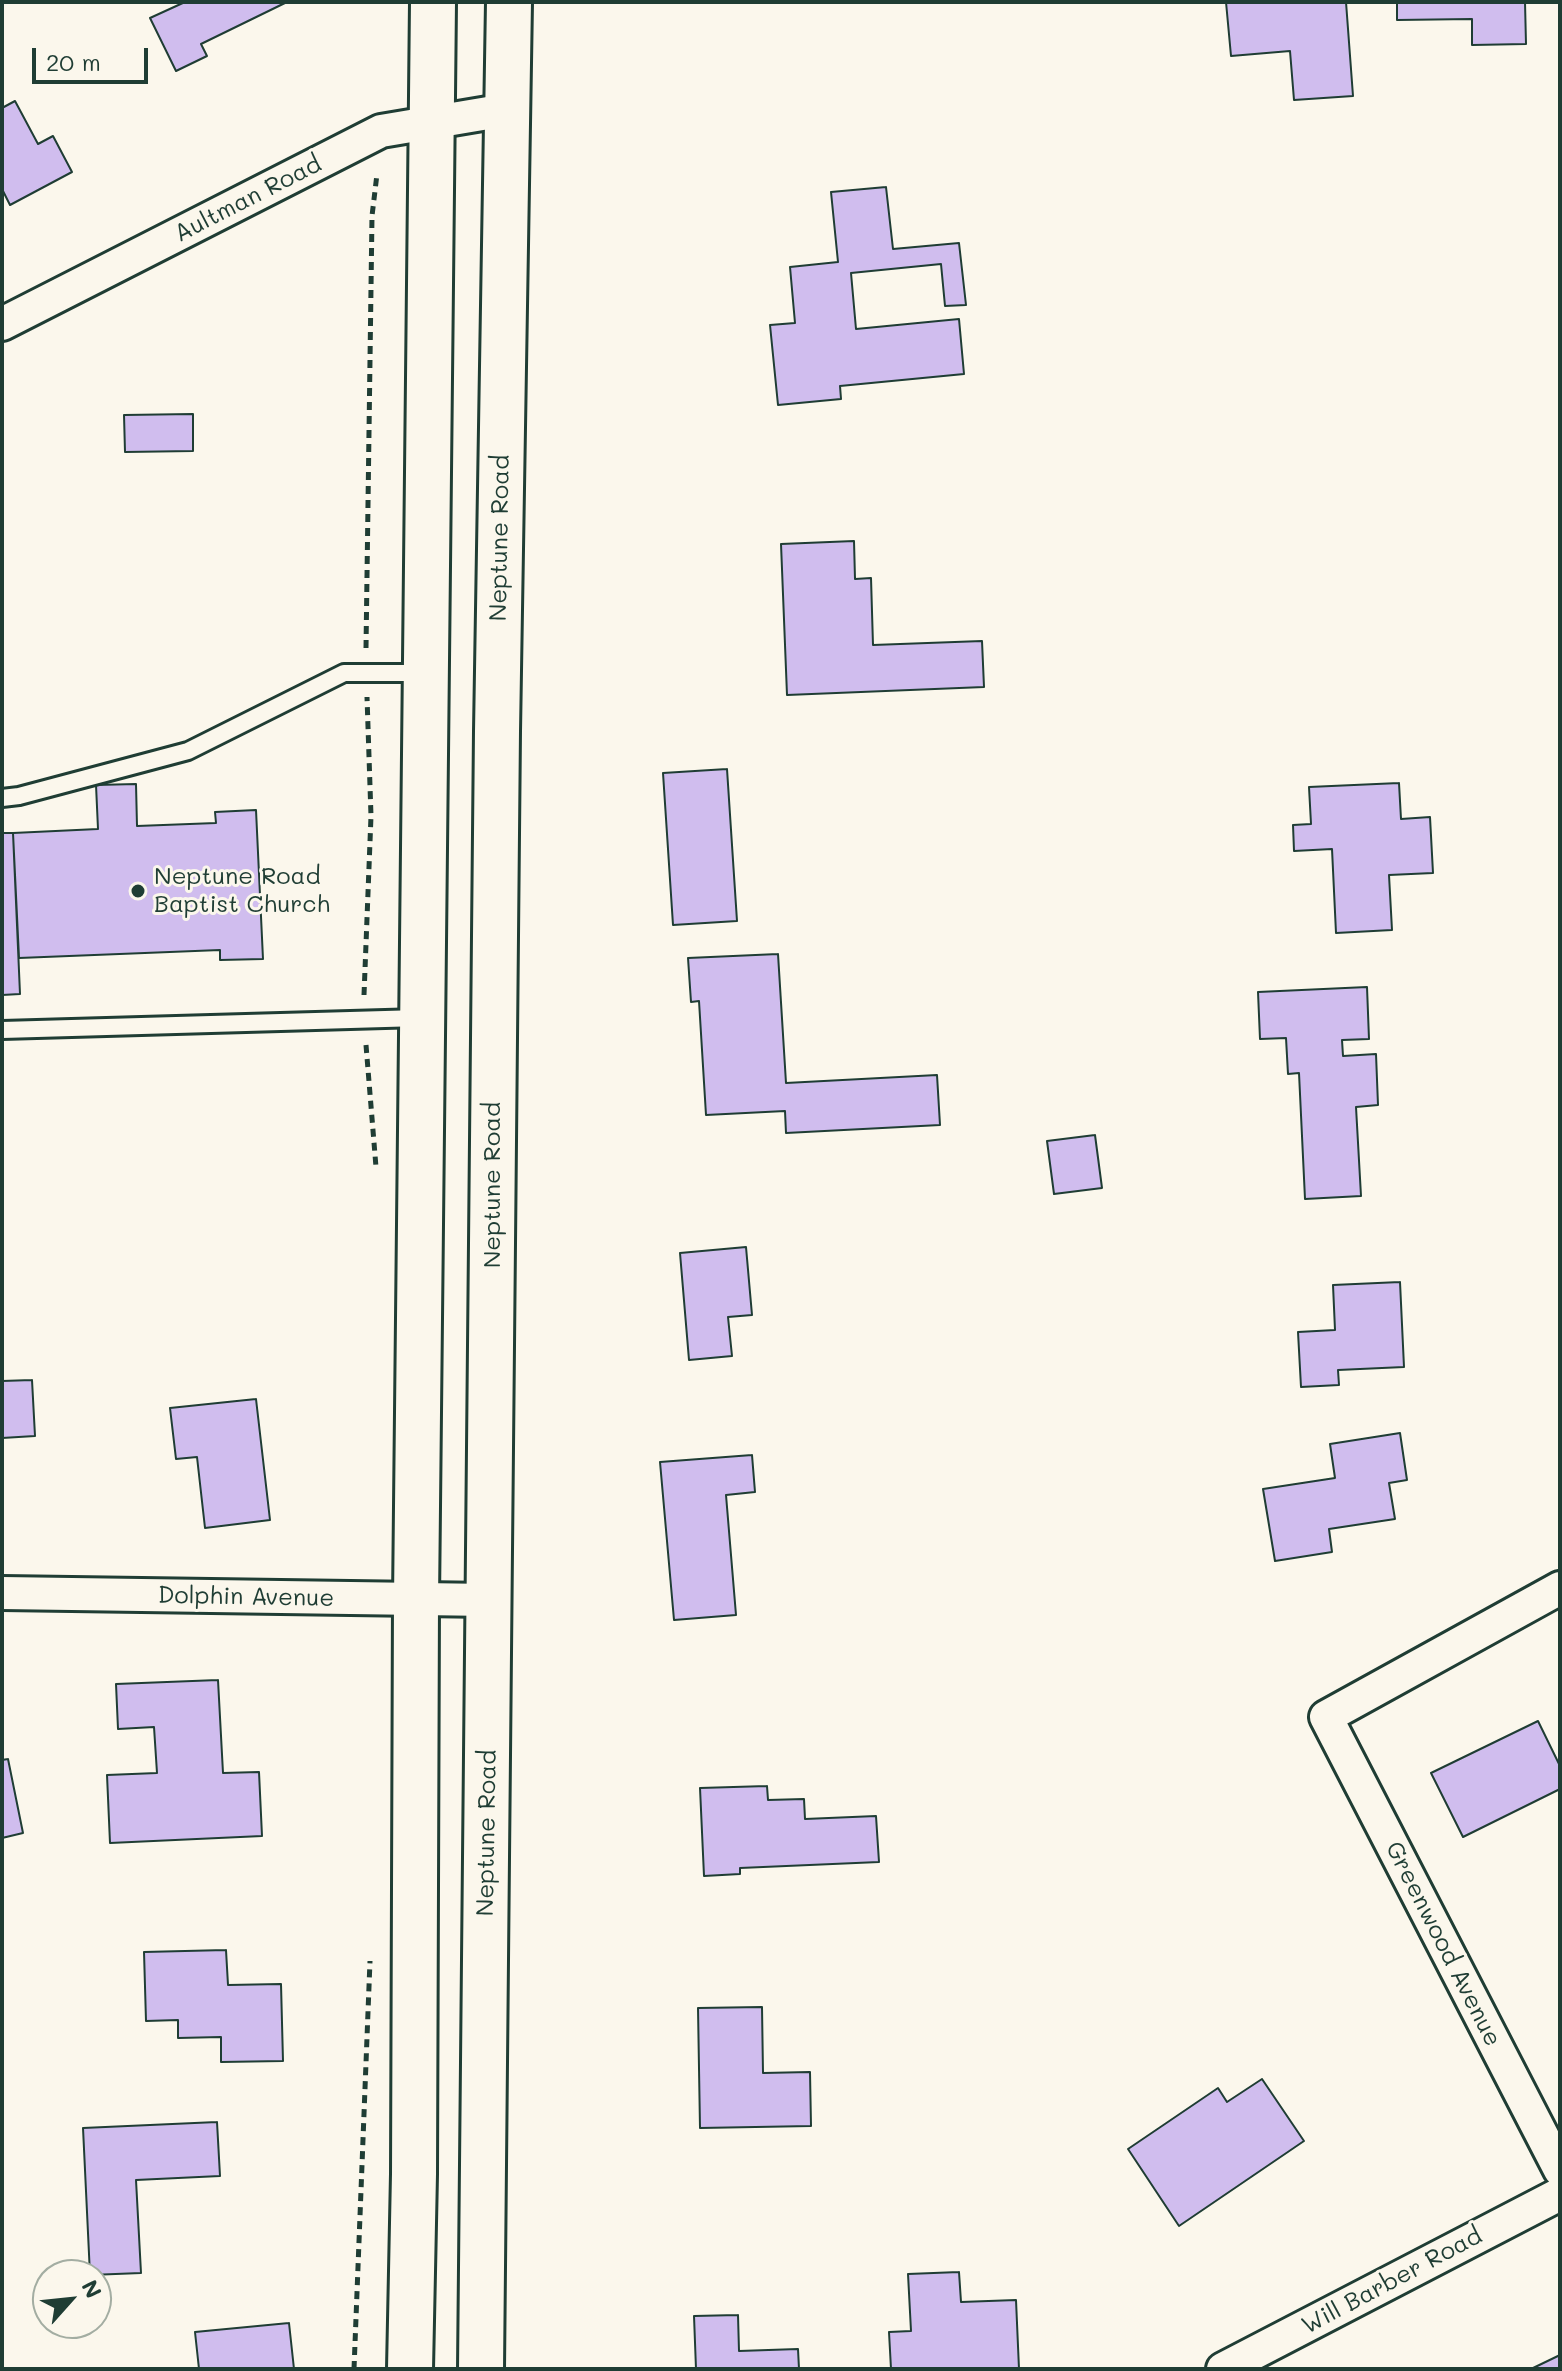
<!DOCTYPE html>
<html>
<head>
<meta charset="utf-8">
<style>
  body { margin:0 }
  #map { position:relative; width:1562px; height:2371px; overflow:hidden; background:#fbf7ec; font-family:Mali,sans-serif }
  canvas { display:block }
  .frame { position:absolute; inset:0; border:4px solid #1f3d34; pointer-events:none }
  .north { position:absolute; left:32px; top:2259px; width:80px; height:80px; box-sizing:border-box; background:#fbf7ec; border:2px solid #a3ada2; border-radius:50%; rotate:63deg; font-size:22px; font-weight:700; line-height:32px; text-align:center; color:#1f3d34 }
  .north::after { content:''; display:block; margin:auto; width:28px; height:36px; background:#1f3d34; clip-path:polygon(50% 0,100% 100%,50% 72%,0 100%) }
  .scale { position:absolute; left:32px; top:48px; width:116px; height:36px; box-sizing:border-box; border:4px solid #1f3d34; border-top:0; padding-left:10px; font-size:24px; line-height:28px; white-space:nowrap; color:#1f3d34; -webkit-text-stroke:6px #fbf7ec; paint-order:stroke }
</style>
</head>
<body>
<div id="map">
<canvas width="1562" height="2371"></canvas>
<div class="frame"></div>
<div class="north">N</div>
<div class="scale">20 m</div>
</div>
<script>
const ctx = document.querySelector('canvas').getContext('2d');
ctx.lineJoin = 'round';
function fill(path, color) { ctx.fillStyle = color; ctx.fill(path, 'evenodd'); }
const poly = rows => new Path2D(rows.map(r => 'M' + r).join(''));
function strokePath(path, color, width, dash) { ctx.strokeStyle = color; ctx.lineWidth = width; ctx.lineCap = dash ? 'butt' : 'round'; ctx.setLineDash(dash || []); ctx.stroke(path); }
function write(font, color, halo, rows, align = 'center') {
  ctx.font = font + ' Mali,sans-serif'; ctx.lineWidth = 6; ctx.setLineDash([]); ctx.textBaseline = 'middle'; ctx.strokeStyle = halo; ctx.fillStyle = color; for (const [text, x, y, turn = 0] of rows) {
    ctx.save(); ctx.translate(x, y); ctx.rotate((+turn || 0) * Math.PI / 180); ctx.textAlign = isNaN(turn) ? turn : align; if (halo) ctx.strokeText(text, 0, 0); ctx.fillText(text, 0, 0); ctx.restore();
  }
}
const building = poly([
  [185,2,287,2,201,44,207,56,176,71,150,18,185,2],
  [1226,2,1346,2,1353,96,1294,100,1290,51,1231,56,1226,2],
  [1397,2,1525,2,1526,44,1472,45,1472,19,1397,20,1397,2],
  [15,101,38,144,53,136,72,172,10,205,2,189,2,108,15,101],
  [886,187,893,249,959,243,966,305,945,306,941,264,851,273,856,329,959,319,964,374,840,386,841,399,778,405,770,325,795,323,790,267,838,262,831,192,886,187],
  [193,414,193,451,125,452,124,415,193,414],
  [854,541,855,579,871,578,873,645,982,641,984,687,787,695,781,544,854,541],
  [727,769,737,921,673,925,663,773,727,769],
  [1399,783,1401,819,1430,817,1433,873,1389,875,1392,930,1336,933,1332,849,1294,851,1293,825,1311,824,1309,787,1399,783],
  [136,784,137,826,216,823,215,812,256,810,263,959,220,960,220,950,19,958,13,833,98,829,96,785,136,784],
  [2,833,13,833,20,994,2,995,2,833],
  [778,954,786,1083,937,1075,940,1125,786,1133,785,1111,706,1115,699,1001,691,1002,688,958,778,954],
  [1367,987,1369,1039,1342,1040,1343,1056,1376,1054,1378,1105,1356,1107,1361,1196,1305,1199,1299,1073,1288,1074,1286,1038,1260,1039,1258,992,1367,987],
  [1095,1135,1102,1188,1054,1194,1047,1141,1095,1135],
  [746,1247,752,1315,728,1317,732,1356,689,1360,680,1253,746,1247],
  [1400,1282,1404,1367,1338,1370,1339,1385,1301,1387,1298,1332,1335,1330,1333,1285,1400,1282],
  [32,1380,35,1436,2,1438,2,1381,32,1380],
  [256,1399,270,1520,205,1528,197,1457,176,1459,170,1408,256,1399],
  [1400,1433,1407,1480,1389,1483,1395,1519,1329,1529,1332,1552,1275,1561,1263,1489,1335,1478,1330,1444,1400,1433],
  [752,1455,755,1492,726,1495,736,1615,674,1620,660,1462,752,1455],
  [218,1680,223,1773,259,1772,262,1836,110,1843,107,1775,157,1773,154,1727,118,1729,116,1684,218,1680],
  [1538,1721,1560,1766,1560,1789,1463,1837,1431,1773,1538,1721],
  [8,1759,23,1833,2,1838,2,1760,8,1759],
  [767,1786,768,1800,804,1799,805,1819,876,1816,879,1862,740,1868,740,1874,704,1876,700,1788,767,1786],
  [226,1950,228,1985,281,1984,283,2061,221,2062,221,2037,178,2038,178,2020,146,2021,144,1952,226,1950],
  [762,2007,763,2073,810,2072,811,2126,700,2128,698,2008,762,2007],
  [1262,2079,1304,2141,1179,2226,1128,2149,1218,2088,1227,2102,1262,2079],
  [217,2122,220,2176,136,2180,141,2273,90,2275,83,2128,217,2122],
  [959,2272,961,2302,1016,2300,1019,2369,891,2369,889,2332,911,2331,908,2274,959,2272],
  [738,2315,739,2351,798,2349,799,2369,696,2369,694,2316,738,2315],
  [289,2323,294,2369,199,2369,195,2332,289,2323],
  [1560,2355,1560,2369,1531,2369,1560,2355]
]);
fill(building, '#d0bdee');
strokePath(building, '#1f3d34', 2);
const lane = poly([
  [2,798,19,796,188,751,344,673,424,673],
  [2,1030,420,1018]
]);
const street = poly([
  [2,324,381,131,506,110],
  [1560,1588,1326,1717,1560,2170],
  [2,1593,490,1600],
  [1223,2369,1560,2194]
]);
const secondary = poly([
  [410,2369,414,2174,416,1600,433,2],
  [481,2369,497,731,509,2]
]);
strokePath(lane, '#1f3d34', 22);
strokePath(street, '#1f3d34', 38);
strokePath(secondary, '#1f3d34', 50);
strokePath(poly([
  [366,648,372,216,377,174],
  [364,995,371,816,367,697],
  [366,1045,376,1167],
  [354,2369,370,1961]
]), '#1f3d34', 5, [8, 6]);
strokePath(lane, '#fbf7ec', 16);
strokePath(street, '#fbf7ec', 32);
strokePath(secondary, '#fbf7ec', 44);
for (const [x, y, r, color] of [
  [138,891,8,"#1f3d34"]
]) { const dot = new Path2D(); dot.arc(x, y, r, 0, 2 * Math.PI); ctx.fillStyle = color; ctx.fill(dot); strokePath(dot, '#fbf7ec', 3); }
write('24px', '#1f3d34', '#fbf7ec', [
  ["Aultman Road",248,199,-27],
  ["Neptune Road",500,538,-89],
  ["Neptune Road",493,1185,-90],
  ["Dolphin Avenue",246,1597,1],
  ["Neptune Road",487,1833,-89],
  ["Greenwood Avenue",1443,1944,63],
  ["Will Barber Road",1392,2281,-28]
]);
write('24px', '#1f3d34', '#fbf7ec', [
  ["Neptune Road",154,877],
  ["Baptist Church",154,905]
], 'left');
</script>
</body>
</html>
